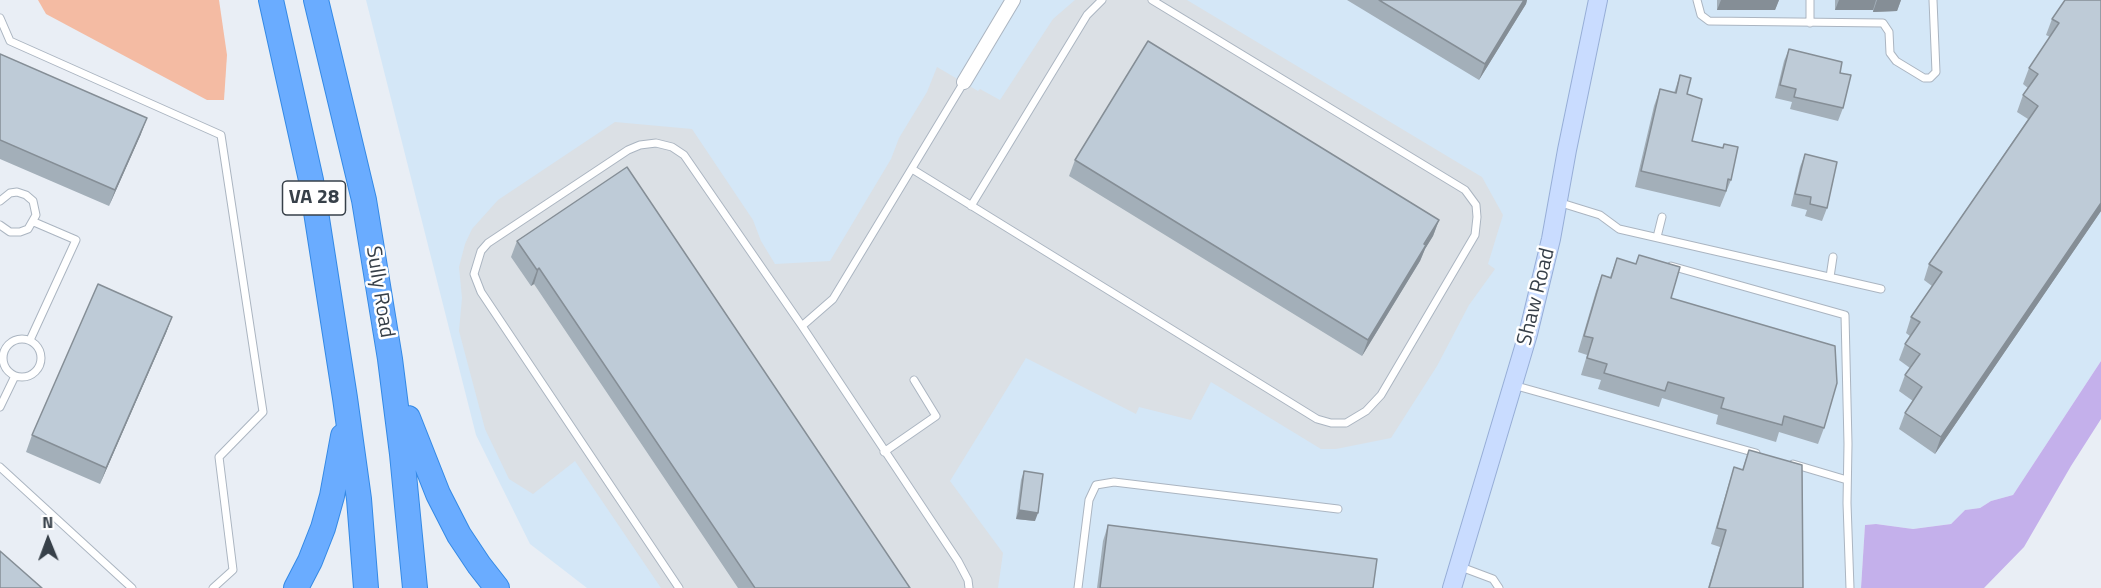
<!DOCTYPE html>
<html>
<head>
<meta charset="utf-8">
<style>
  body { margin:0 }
  #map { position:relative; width:2101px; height:588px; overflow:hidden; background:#e9eef5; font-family:"Titillium Web",sans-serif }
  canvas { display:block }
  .north { position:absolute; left:18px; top:510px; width:60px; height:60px; -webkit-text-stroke:4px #fff; paint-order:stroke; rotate:359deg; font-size:16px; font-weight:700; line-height:24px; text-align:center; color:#374049 }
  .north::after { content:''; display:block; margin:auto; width:21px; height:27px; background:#374049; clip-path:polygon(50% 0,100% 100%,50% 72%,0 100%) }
</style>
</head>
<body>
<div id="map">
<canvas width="2101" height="588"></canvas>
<div class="north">N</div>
</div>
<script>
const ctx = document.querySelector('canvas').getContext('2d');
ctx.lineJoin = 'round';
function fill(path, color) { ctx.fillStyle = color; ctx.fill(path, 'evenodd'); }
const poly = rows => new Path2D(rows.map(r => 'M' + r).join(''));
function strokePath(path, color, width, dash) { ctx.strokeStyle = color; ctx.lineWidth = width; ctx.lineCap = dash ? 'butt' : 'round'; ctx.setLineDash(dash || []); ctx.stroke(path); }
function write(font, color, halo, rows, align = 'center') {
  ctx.font = font + ' "Titillium Web",sans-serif'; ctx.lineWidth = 5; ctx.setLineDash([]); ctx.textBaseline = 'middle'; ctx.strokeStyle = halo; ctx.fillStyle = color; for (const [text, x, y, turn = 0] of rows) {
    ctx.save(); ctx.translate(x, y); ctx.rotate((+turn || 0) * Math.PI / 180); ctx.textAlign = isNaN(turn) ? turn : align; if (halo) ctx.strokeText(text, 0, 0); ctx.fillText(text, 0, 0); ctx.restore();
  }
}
fill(poly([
  [366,0,2101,0,2101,361,2013,495,1991,501,1980,508,1965,510,1951,524,1913,529,1876,524,1865,525,1861,588,587,588,530,544,476,435]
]), '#d4e7f7');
fill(poly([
  [1075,0,1187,0,1482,177,1503,215,1488,264,1495,269,1469,305,1437,366,1391,438,1336,449,1321,449,1211,382,1191,420,1139,407,1136,414,1026,358,950,481,1003,553,998,588,661,588,575,461,533,494,509,479,485,429,459,331,462,298,459,267,465,244,472,229,498,200,615,122,692,129,753,220,761,241,775,264,830,261,891,159,899,138,927,92,937,67,978,91,980,89,1000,100,1053,19]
]), '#dbe0e5');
fill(poly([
  [2101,361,2101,419,2071,466,2024,547,1984,588,1861,588,1865,525,1876,524,1913,529,1951,524,1965,510,1980,508,1991,501,2013,495]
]), '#c4b0eb');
fill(poly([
  [38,0,219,0,227,55,224,100,207,100,46,14]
]), '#f4bba3');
const service = poly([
  [1697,0,1701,15,1709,21,1883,23,1889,32,1890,53,1896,61,1924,78,1930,78,1936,72,1933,0],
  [0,18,10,41,221,135,263,412,219,457,233,570,213,588],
  [1810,23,1810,0],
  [912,169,1317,419,1331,423,1346,423,1366,411,1381,395,1475,235,1477,217,1476,205,1465,190,1152,0],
  [0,201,10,193,17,192,26,195,33,201,36,215,28,229,20,232,10,232,0,225],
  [1558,202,1600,215,1619,229,1881,289],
  [971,206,1087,15,1102,0],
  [1657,237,1662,217],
  [1671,266,1845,315,1848,444,1847,503,1850,588],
  [1830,277,1833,257],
  [802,326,958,561,968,580,969,588],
  '3 358a19 19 0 1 1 38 0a19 19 0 1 1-38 0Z',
  [30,340,76,240,34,222],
  [1513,385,1756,453],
  [0,407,15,376],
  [884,452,936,416,914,380],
  [1793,464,1847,480],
  [0,467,132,588],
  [1461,567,1493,579,1499,588],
  [679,588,481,292,474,274,481,251,488,243,628,150,640,145,656,143,672,147,684,155,802,326,833,299,964,82],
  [1078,588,1089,500,1096,485,1114,482,1338,509]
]);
const minor = poly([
  [964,82,1013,0]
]);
const secondary = poly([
  [1452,588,1528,334,1551,239,1567,150,1598,0]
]);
const motorway = poly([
  [271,0,311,180,345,398,359,499,366,588],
  [316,0,364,200,390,359,402,454,415,588],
  [408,418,438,494,459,535,479,565,497,588],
  [296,588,310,561,323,528,332,496,343,436]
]);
strokePath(service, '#abb5c1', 9);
strokePath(minor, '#abb5c1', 16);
strokePath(secondary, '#97aed7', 20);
strokePath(motorway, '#3489e5', 26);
strokePath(service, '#fff', 7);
strokePath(minor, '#fff', 14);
strokePath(secondary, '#c9dcff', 18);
strokePath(motorway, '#6aacff', 24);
fill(poly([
  [1347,0,1527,0,1526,4,1479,80],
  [1717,0,1779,0,1775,10,1717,10],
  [1835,0,1901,0,1897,11,1873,12,1873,10,1835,10],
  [2101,0,2101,211,1935,454,1899,429,1905,413,1913,401,1899,391,1905,375,1910,368,1899,360,1905,344,1910,336,1906,333,1911,317,1932,286,1924,280,1929,264,2028,119,2017,112,2023,95,2028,88,2023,84,2029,68,2050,37,2046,35,2052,19],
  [1789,49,1840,73,1843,108,1838,121,1790,109,1792,102,1775,98,1784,61],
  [0,54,141,134,109,206,0,159],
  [1680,75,1687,94,1692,141,1723,148,1724,144,1731,180,1720,207,1635,187,1654,106,1660,89,1674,93],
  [1805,154,1827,208,1822,221,1805,216,1807,210,1791,206,1800,167],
  [1075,160,1439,220,1433,236,1425,249,1420,261,1362,356,1069,176],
  [517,241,910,588,738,588,534,284,531,286,511,257],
  [1639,255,1671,298,1824,428,1818,444,1779,432,1776,442,1716,424,1718,415,1662,398,1659,407,1598,389,1601,380,1581,375,1587,355,1578,352,1596,291,1602,275,1610,277,1617,258,1636,264],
  [172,317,166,333,100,484,26,452,32,435],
  [1749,450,1803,588,1708,588,1720,547,1711,544,1729,483,1734,467,1742,470],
  [1024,471,1035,521,1016,519,1021,480],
  [1108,525,1373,588,1097,588,1103,541]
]), '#a3afb9');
fill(poly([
  [1524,0,1527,0,1526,4,1479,80,1485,64],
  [1721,0,1779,0,1775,10,1717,10],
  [1839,0,1876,0,1873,10,1835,10],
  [1877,0,1901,0,1897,11,1873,12],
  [147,118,141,134,109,206,115,190],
  [2101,203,2101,211,1935,454,1941,437],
  [1439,220,1433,236,1425,249,1420,261,1362,356,1368,340],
  [539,268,534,284,531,286,537,270],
  [172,317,166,333,100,484,106,468],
  [1019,510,1038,513,1035,521,1016,519]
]), '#858e96');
const building = poly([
  [1379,0,1524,0,1485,64,1379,0],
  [2065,0,2101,0,2101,203,1941,437,1905,413,1922,387,1905,375,1920,354,1905,344,1920,322,1911,317,1942,272,1929,264,2038,106,2023,95,2038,74,2029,68,2059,23,2052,19,2065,0],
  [1148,41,1439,220,1424,244,1426,245,1368,340,1075,160,1148,41],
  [1789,49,1842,62,1840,73,1851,75,1843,108,1794,97,1796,89,1780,85,1789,49],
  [0,54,147,118,115,190,0,140,0,54],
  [1680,75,1691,78,1687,94,1702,99,1692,141,1723,148,1724,144,1738,147,1731,180,1728,179,1726,191,1641,171,1660,89,1676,93,1680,75],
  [1805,154,1837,162,1827,208,1810,204,1811,197,1795,194,1805,154],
  [627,167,910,588,755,588,539,268,537,270,517,241,627,167],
  [1639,255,1680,267,1671,298,1835,346,1837,383,1824,428,1784,416,1782,425,1721,408,1724,398,1668,382,1665,391,1604,373,1607,364,1587,358,1593,338,1584,336,1602,275,1611,278,1617,258,1636,264,1639,255],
  [98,284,172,317,106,468,32,435,98,284],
  [1749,450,1802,465,1803,588,1709,588,1726,530,1717,528,1734,467,1743,470,1749,450],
  [1024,471,1043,474,1038,513,1019,510,1024,471],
  [1108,525,1377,559,1373,588,1100,588,1108,525],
  [0,551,42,588,0,588,0,551]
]);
fill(building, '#becbd7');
strokePath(building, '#858e96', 1.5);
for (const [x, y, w] of [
  [314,198,63]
]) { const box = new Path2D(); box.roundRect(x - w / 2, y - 17, w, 34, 4.5); ctx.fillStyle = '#fff'; ctx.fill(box); strokePath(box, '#374049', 1.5); }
write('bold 20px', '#374049', null, [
  ["VA 28",314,198]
]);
write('21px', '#374049', '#fff', [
  ["Sully Road",379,292,81],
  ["Shaw Road",1537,297,-76]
]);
</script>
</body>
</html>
